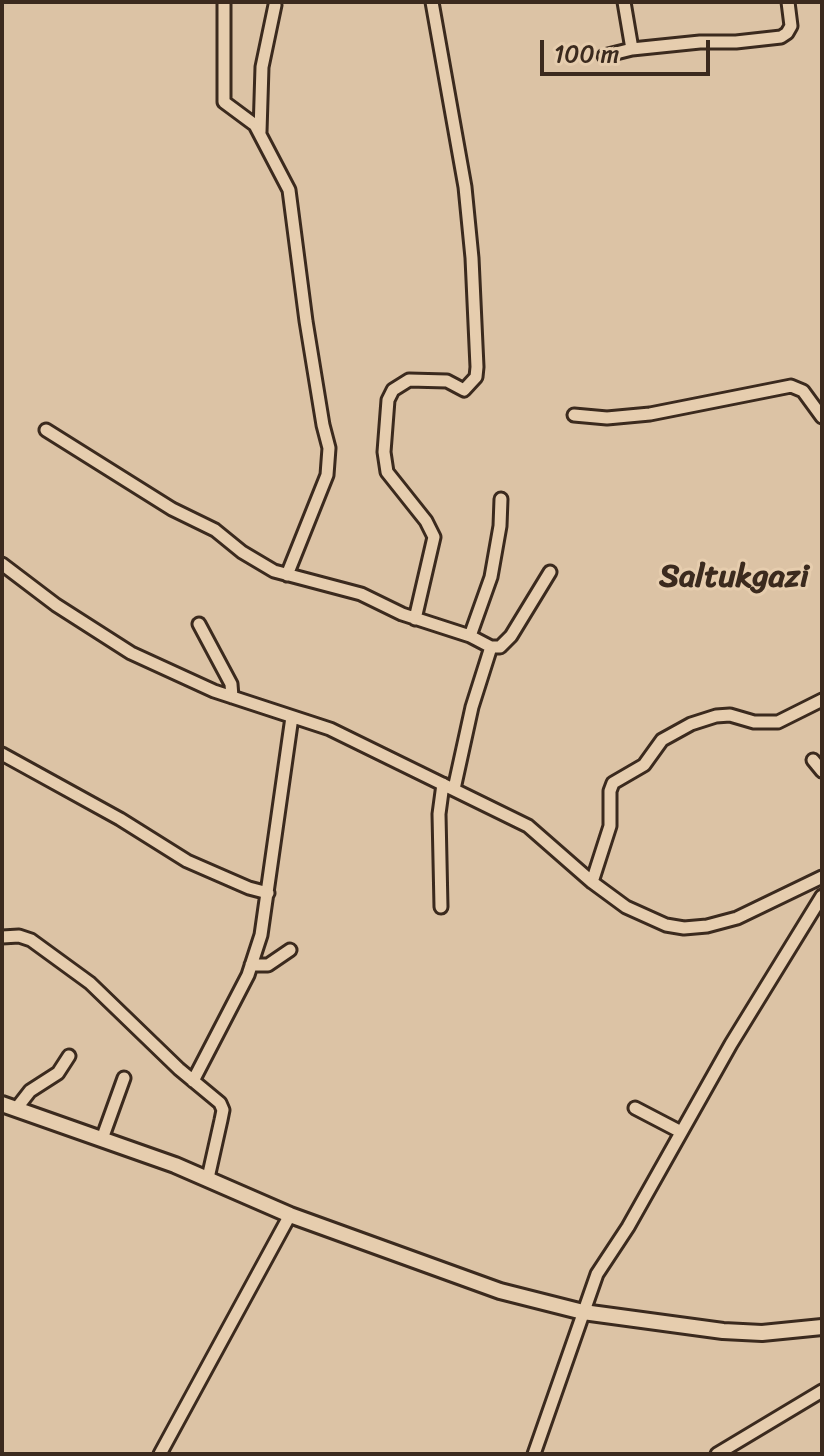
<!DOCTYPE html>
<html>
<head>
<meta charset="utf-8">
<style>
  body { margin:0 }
  #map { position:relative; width:824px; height:1456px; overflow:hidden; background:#dcc3a5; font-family:Sriracha,sans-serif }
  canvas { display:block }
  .frame { position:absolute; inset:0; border:4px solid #3b2a1e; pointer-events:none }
  .scale { position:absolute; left:540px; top:40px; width:170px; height:36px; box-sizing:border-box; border:4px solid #3b2a1e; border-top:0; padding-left:10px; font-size:24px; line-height:28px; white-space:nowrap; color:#3b2a1e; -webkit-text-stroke:6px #e6cdae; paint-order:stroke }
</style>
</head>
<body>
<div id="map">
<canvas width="824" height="1456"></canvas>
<div class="frame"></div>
<div class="scale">100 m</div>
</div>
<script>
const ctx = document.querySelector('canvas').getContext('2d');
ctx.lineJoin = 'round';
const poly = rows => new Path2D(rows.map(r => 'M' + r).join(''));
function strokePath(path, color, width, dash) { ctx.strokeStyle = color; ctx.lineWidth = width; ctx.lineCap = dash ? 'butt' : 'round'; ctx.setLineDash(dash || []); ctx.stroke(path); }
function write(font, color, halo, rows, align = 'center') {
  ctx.font = font + ' Sriracha,sans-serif'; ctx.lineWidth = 6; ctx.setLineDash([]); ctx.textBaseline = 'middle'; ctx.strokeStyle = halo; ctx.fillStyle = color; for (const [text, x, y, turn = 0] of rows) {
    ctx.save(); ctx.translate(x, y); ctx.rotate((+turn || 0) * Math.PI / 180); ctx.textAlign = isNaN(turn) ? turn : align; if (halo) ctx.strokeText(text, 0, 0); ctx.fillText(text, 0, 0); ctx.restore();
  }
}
const minor = poly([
  [224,2,224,102,255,125,289,190,306,321,323,425,329,448,327,475,287,575],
  [624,2,632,49],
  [604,56,632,49,700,42,736,42,781,37,787,33,791,26,788,2],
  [260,132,262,67,275,5],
  [574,415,607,418,650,414,791,386,803,391,822,417],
  [46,430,172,509,215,530,242,552,274,571,361,594,402,614,470,636,491,647,472,707,454,789],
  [2,564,56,605,131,653,214,691,330,729,528,826,592,882,626,907,666,925,684,928,707,926,737,918,822,877],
  [415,619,434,537,426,521,387,472,384,452,388,400,393,390,409,380,447,381,464,390,476,377,477,367,472,258,465,187,432,2],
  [199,624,231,684,232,697],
  [470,636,491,577,500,526,501,499],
  [491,647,500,647,511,636,550,572],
  [2,754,120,819,187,861,249,888,268,893],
  [813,760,822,771],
  [592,882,610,826,610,791,613,783,644,765,662,740,691,724,716,716,730,715,754,722,778,722,822,700],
  [441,907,439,814,443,784],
  [2,937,19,936,31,940,90,983,179,1069,220,1103,223,1110,221,1120,208,1178],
  [251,965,268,965,290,950],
  [193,1081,248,975,261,935,292,717],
  [635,1108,681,1132],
  [16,1109,30,1091,58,1073,69,1056],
  [102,1139,124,1078],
  [160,1454,290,1215],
  [534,1454,597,1274,628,1227,731,1044,822,896],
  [717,1454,822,1391]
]);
const tertiary = poly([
  [2,1104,175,1165,290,1215,500,1291,583,1312,723,1331,762,1333,822,1327]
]);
strokePath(minor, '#3b2a1e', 17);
strokePath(tertiary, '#3b2a1e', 20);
strokePath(minor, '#e6cdae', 11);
strokePath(tertiary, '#e6cdae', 14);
write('bold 32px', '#3b2a1e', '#e6cdae', [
  ["Saltukgazi",734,578]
]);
</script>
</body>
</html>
